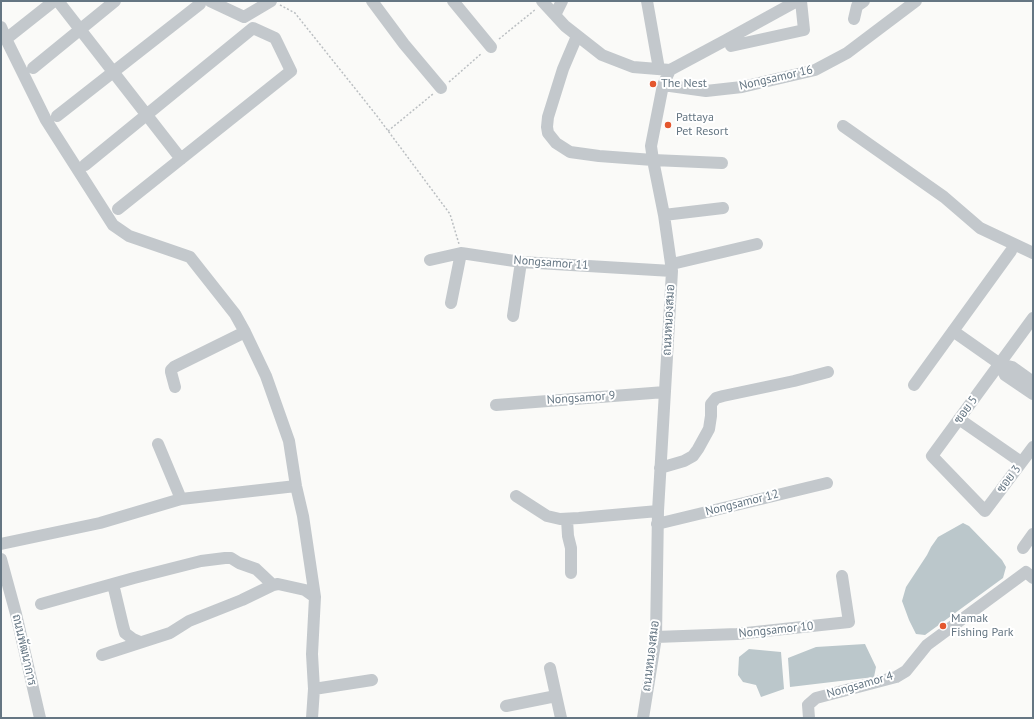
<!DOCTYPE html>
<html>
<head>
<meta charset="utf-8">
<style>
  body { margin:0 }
  #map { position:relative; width:1034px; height:719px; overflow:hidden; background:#fafaf8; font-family:"PT Sans",sans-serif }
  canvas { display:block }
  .frame { position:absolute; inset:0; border:2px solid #657683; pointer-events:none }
</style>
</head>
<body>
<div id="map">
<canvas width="1034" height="719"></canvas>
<div class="frame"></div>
</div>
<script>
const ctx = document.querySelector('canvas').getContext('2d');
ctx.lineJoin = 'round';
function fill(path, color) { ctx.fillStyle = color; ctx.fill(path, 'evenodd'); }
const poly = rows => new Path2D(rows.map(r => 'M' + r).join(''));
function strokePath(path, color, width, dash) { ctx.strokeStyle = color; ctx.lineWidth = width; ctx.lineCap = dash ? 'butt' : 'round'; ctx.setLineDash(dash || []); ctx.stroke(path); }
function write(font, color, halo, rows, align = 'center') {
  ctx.font = font + ' "PT Sans",Sarabun,sans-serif'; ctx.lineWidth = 4; ctx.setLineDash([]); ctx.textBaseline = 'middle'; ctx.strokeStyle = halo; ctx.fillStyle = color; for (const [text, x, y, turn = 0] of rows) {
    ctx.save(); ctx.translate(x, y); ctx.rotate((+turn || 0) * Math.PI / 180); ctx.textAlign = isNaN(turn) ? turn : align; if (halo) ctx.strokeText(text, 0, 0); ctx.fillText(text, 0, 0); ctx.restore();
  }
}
fill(poly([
  [963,523,969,526,1002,560,1006,567,1003,578,925,635,916,634,909,620,902,601,906,587,927,555,931,547,938,537],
  [865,644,876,667,874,677,790,687,788,658,816,647],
  [749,649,781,652,784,689,761,697,756,685,743,682,738,675,739,657]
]), '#bbc7cb');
strokePath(poly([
  [280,5,295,13,377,116,450,214,459,244],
  [499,39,536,9],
  [449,82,482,53],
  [388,131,433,94]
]), '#bbbfc2', 1.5, [2, 2]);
strokePath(poly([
  [58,1,181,159],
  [210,1,244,17,271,1],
  [372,1,404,44,441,88],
  [453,1,491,47],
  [542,1,565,26,602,55,633,67,670,70],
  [647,1,659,69],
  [555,15,562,1],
  [854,19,857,6,864,1],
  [1,27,6,39,46,120,113,225,129,236,190,257,235,314,245,332,266,376,289,441,296,486,303,516,315,597,312,654,314,689,312,718],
  [577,36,563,69,548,117,547,127,548,133,556,143,570,152,599,156,653,160,722,163],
  [6,39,54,1],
  [731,46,804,30,801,1],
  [33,68,115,1],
  [663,85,706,91,742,87,815,70,847,53,916,1],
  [57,116,200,4],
  [843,126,944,197,980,228,1033,253],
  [85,165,253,28,275,38,291,71,118,209],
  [664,215,723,208],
  [430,260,461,253,521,262,672,271],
  [672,264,757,244],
  [451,303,461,253],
  [513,316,521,262],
  [1033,318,932,456,985,511,1033,447],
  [953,331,1000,364,1012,367,1033,382],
  [1000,364,1005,375,1033,394],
  [914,385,1011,251],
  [175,387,171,372,171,370,174,367,245,332],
  [496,405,665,392],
  [959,419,1021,462],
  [158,444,181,499],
  [660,468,684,461,693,456,698,449,709,429,711,416,711,404,716,398,723,396,794,381,828,372],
  [516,496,547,516,560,519,579,518,658,511],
  [567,519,568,536,571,548,571,573],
  [657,524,827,483],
  [1,544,100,523,181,499,296,486],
  [1023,548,1033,534],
  [1,559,16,614,40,718],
  [113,584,123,626,125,633,133,639,140,642],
  [41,604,134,578,201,561,225,558,231,558,239,563,256,569,273,585],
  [656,637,737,634,849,622,842,576],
  [102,655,170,633,189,621,242,600,273,585,278,584,305,590,315,597],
  [550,668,561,718],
  [314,689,372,680],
  [506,706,556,696],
  [643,718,656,637,658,511,672,271,664,215,653,160,651,146,663,85,670,70,726,40,797,1],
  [809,718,808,705,816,698,896,677,906,671,927,645,1026,572,1033,578]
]), '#c3c8cc', 12);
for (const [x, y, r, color] of [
  [653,84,4,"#e4572e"],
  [668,125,4,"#e4572e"],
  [943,626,4,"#e4572e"]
]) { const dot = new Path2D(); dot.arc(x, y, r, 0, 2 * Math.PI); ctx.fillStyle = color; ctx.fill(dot); strokePath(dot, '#fff', 1.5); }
write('12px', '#657683', '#fff', [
  ["Nongsamor 16",776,78,-13],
  ["Nongsamor 11",551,263,4],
  ["ถนนหนองสมอ",669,320,-87],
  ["Nongsamor 9",581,398,-4],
  ["ซอย 5",966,410,-54],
  ["ซอย 3",1009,479,-53],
  ["Nongsamor 12",742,503,-14],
  ["Nongsamor 10",776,630,-6],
  ["ถนนพัฒนาการ",24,650,77],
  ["ถนนหนองสมอ",651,656,-83],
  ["Nongsamor 4",860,685,-16]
]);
write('12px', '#657683', '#fff', [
  ["The Nest",661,84],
  ["Pattaya",676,118],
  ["Pet Resort",676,132],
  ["Mamak",951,619],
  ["Fishing Park",951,633]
], 'left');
</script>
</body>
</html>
